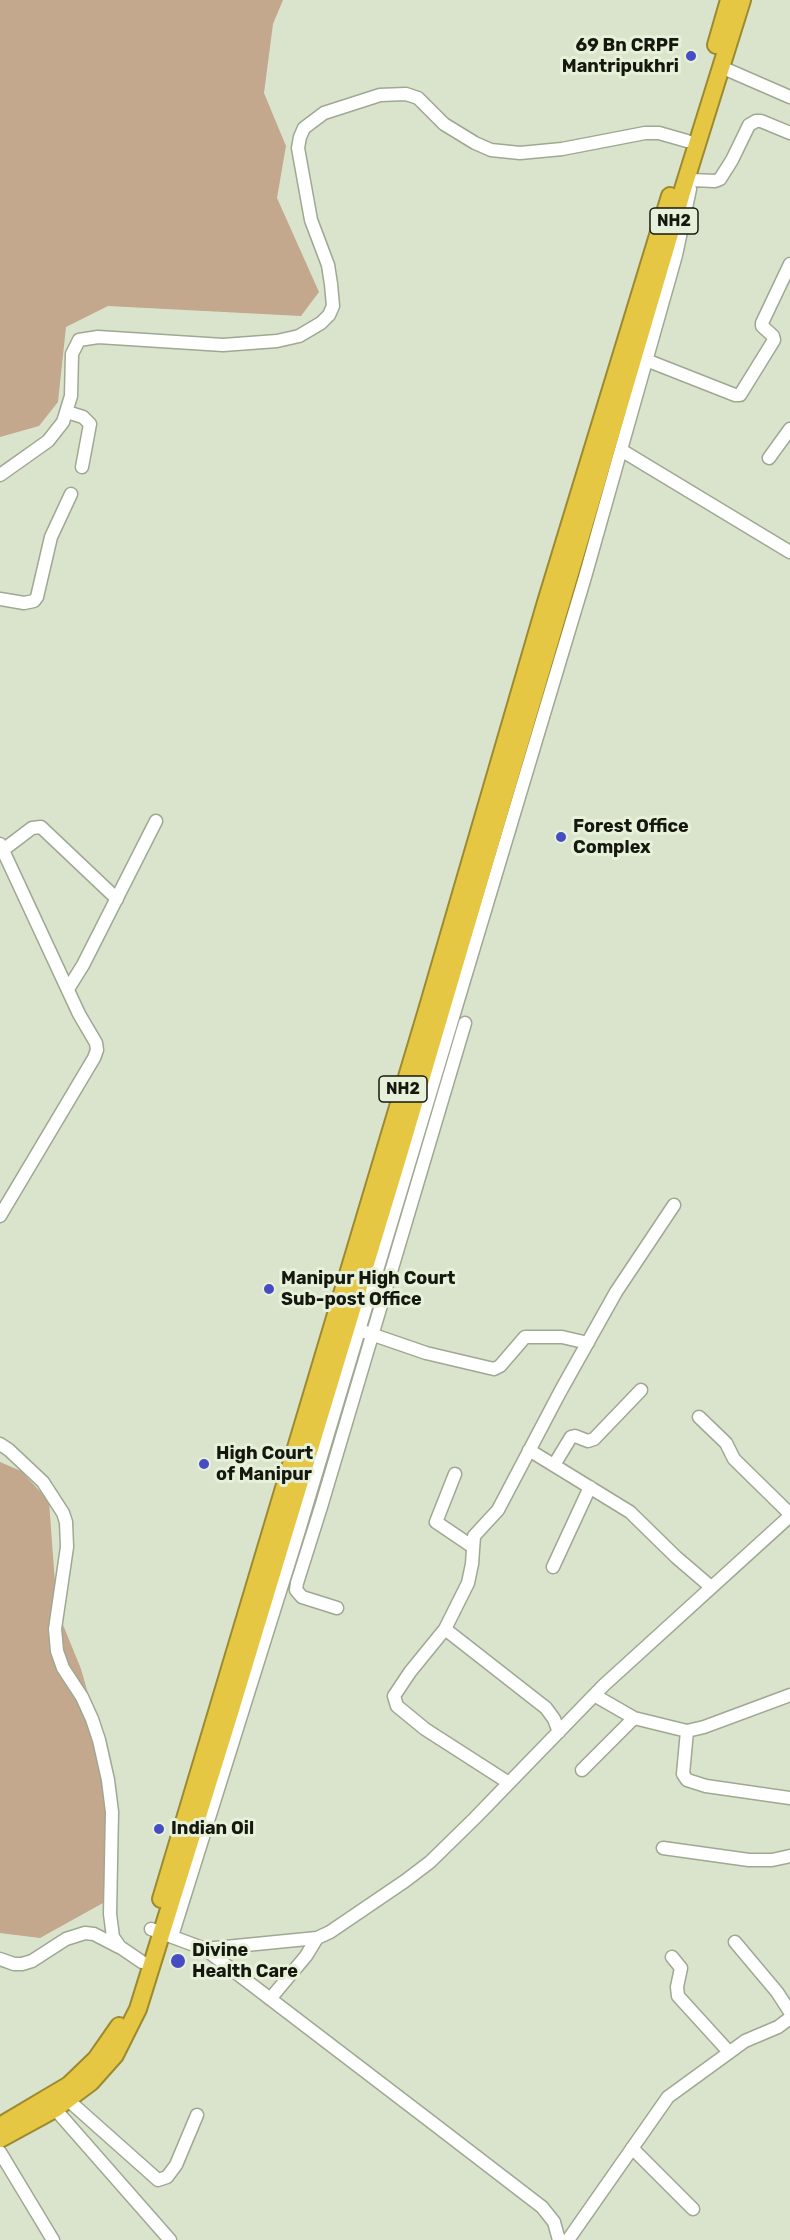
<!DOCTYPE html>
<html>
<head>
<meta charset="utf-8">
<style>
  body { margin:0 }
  canvas { display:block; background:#dae4cc }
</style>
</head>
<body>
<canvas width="790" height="2240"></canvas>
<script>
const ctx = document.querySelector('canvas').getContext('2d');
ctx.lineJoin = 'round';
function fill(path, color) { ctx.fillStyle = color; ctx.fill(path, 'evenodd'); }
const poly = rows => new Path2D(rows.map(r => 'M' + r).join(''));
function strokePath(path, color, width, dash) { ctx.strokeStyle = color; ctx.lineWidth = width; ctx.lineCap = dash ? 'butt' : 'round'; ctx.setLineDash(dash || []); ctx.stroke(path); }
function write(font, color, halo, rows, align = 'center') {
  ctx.font = font + ' Rubik,sans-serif'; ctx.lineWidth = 6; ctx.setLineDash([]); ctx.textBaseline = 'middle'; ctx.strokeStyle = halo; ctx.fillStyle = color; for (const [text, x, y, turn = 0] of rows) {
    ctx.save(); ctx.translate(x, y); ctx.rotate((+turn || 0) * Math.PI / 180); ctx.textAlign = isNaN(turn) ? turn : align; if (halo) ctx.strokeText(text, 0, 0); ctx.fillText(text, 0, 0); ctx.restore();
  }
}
fill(poly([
  [0,0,283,0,273,24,264,93,286,146,277,198,319,292,301,316,108,306,66,327,58,402,39,426,0,437],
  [0,1462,21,1471,49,1501,57,1610,81,1669,105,1753,106,1864,103,1903,40,1938,0,1933]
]), '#c3a88d');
const minor = poly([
  [721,67,790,97],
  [691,180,715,181,720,179,732,160,749,125,756,121,761,121,790,133],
  [646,360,735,395,740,395,774,340,773,336,762,326,762,323,790,264],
  [67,412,83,417,90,424,82,467],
  [621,450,790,552],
  [769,458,790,429],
  [0,475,48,441,63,422,71,396,72,354,79,340,98,337,223,345,277,341,299,336,321,323,329,315,333,306,331,284,328,265,311,220,298,148,300,137,304,128,324,113,380,95,406,94,418,98,444,124,475,143,491,150,520,153,562,149,645,133,659,133,687,141],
  [0,599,24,603,34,601,37,597,51,537,71,494],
  [0,844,79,1014,96,1043,97,1050,94,1058,0,1216],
  [3,850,32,828,41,827,117,899],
  [68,989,83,965,156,821],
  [365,1332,426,1353,494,1369,500,1366,525,1337,562,1337,588,1343],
  [699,1417,726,1443,734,1459,790,1514],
  [0,1444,9,1450,43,1482,63,1513,66,1522,67,1547,55,1629,57,1651,63,1668,82,1697,92,1719,99,1740,108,1780,112,1812,110,1914,113,1937,120,1947,142,1962],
  [529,1450,630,1512,676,1557,711,1587],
  [554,1465,571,1437,575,1436,588,1441,594,1439,641,1390],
  [455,1474,436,1522,473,1547],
  [553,1567,590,1487],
  [337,1608,302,1597,296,1590,297,1583,321,1507,465,1023],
  [445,1629,546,1708,554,1719,559,1732],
  [594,1695,634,1718,687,1731,704,1727,790,1695],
  [687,1731,683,1774,687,1780,706,1786,790,1798],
  [582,1770,634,1718],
  [509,1783,425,1729,397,1706,394,1696,410,1672,445,1629,468,1583,472,1564,474,1536,498,1510,560,1392,616,1292,674,1205],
  [663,1848,749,1860,772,1860,790,1856],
  [151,1929,205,1949,434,2124,542,2207,554,2222,559,2240],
  [172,1936,297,1537,585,577,676,255,690,189],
  [735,1942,777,1992,790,2012],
  [205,1949,317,1938,330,1932,405,1881,430,1862,475,1818,604,1685,790,1516],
  [672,1957,681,1968,677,1987,678,1996,729,2052],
  [0,1959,14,1964,22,1964,32,1961,66,1939,85,1933,94,1934,119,1947],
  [270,1999,306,1956,317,1938],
  [68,2100,158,2180,167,2177,176,2165,197,2115],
  [55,2109,170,2240],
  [632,2148,693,2209],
  [0,2152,53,2240],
  [568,2240,668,2097,745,2041,778,2027,790,2018]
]);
const highway = poly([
  [716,45,729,0],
  [161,1899,427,1010,546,602,670,196],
  [0,2126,69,2085,96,2059,119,2026],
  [0,2139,55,2109,91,2082,115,2055,138,2009,229,1716,400,1151,684,186,742,0]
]);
strokePath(minor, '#9fa892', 15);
strokePath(highway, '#9c8a31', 20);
strokePath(minor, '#fff', 12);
strokePath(highway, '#e6c743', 16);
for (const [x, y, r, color] of [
  [691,56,6,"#464dc2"],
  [561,837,6,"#464dc2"],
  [269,1289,6,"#464dc2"],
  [204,1464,6,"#464dc2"],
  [159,1829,6,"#464dc2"],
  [178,1961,8,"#464dc2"]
]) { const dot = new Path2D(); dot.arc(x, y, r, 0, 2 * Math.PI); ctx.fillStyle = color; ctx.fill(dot); strokePath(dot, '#e7f1d9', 2); }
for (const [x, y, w] of [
  [674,221,48],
  [403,1089,48]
]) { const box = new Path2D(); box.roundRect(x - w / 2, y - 13, w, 26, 4.5); ctx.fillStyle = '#e7f1d9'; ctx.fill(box); strokePath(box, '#14180f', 1.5); }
write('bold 16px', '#14180f', null, [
  ["NH2",674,221],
  ["NH2",403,1089]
]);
write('bold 18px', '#14180f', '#e7f1d9', [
  ["69 Bn CRPF",679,46,"right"],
  ["Mantripukhri",679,67,"right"],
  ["Forest Office",573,827],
  ["Complex",573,848],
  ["Manipur High Court",281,1279],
  ["Sub-post Office",281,1300],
  ["High Court",216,1454],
  ["of Manipur",216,1475],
  ["Indian Oil",171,1829],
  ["Divine",192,1951],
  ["Health Care",192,1972]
], 'left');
</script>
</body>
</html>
